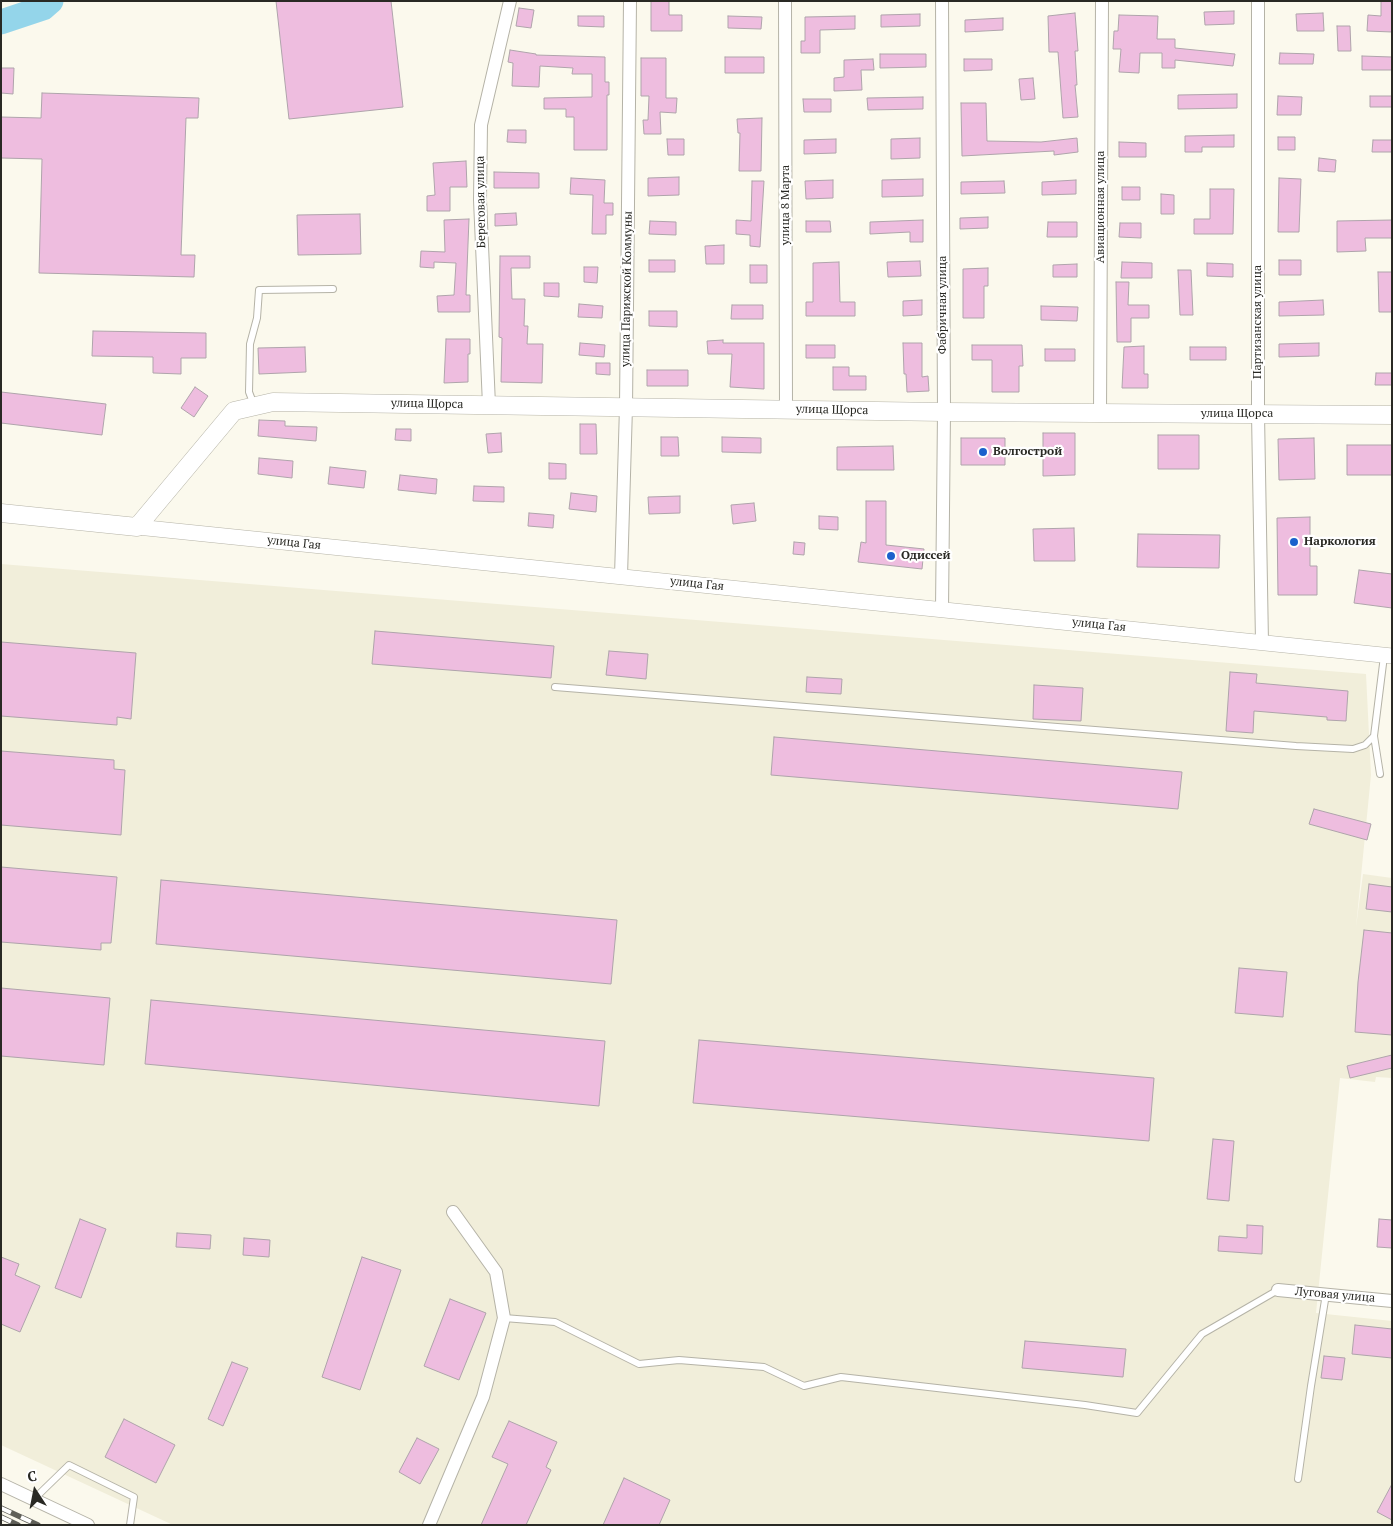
<!DOCTYPE html>
<html>
<head>
<meta charset="utf-8">
<style>
  body { margin:0 }
  #map { position:relative; width:1393px; height:1526px; overflow:hidden; background:#fbf9ed; font-family:"PT Serif",serif }
  canvas { display:block }
  .frame { position:absolute; inset:0; border:2px solid #292924; pointer-events:none }
  .north { position:absolute; left:10px; top:1466px; width:50px; height:50px; -webkit-text-stroke:4px #fff; paint-order:stroke; rotate:349deg; font-size:14px; font-weight:700; line-height:20px; text-align:center; color:#292924 }
  .north::after { content:''; display:block; margin:auto; width:18px; height:22px; background:#292924; clip-path:polygon(50% 0,100% 100%,50% 72%,0 100%) }
</style>
</head>
<body>
<div id="map">
<canvas width="1393" height="1526"></canvas>
<div class="frame"></div>
<div class="north">С</div>
</div>
<script>
const ctx = document.querySelector('canvas').getContext('2d');
ctx.lineJoin = 'round';
function fill(path, color) { ctx.fillStyle = color; ctx.fill(path, 'evenodd'); }
const poly = rows => new Path2D(rows.map(r => 'M' + r).join(''));
function strokePath(path, color, width, dash) { ctx.strokeStyle = color; ctx.lineWidth = width; ctx.lineCap = dash ? 'butt' : 'round'; ctx.setLineDash(dash || []); ctx.stroke(path); }
function write(font, color, halo, rows, align = 'center') {
  ctx.font = font + ' "PT Serif",serif'; ctx.lineWidth = 4.5; ctx.setLineDash([]); ctx.textBaseline = 'middle'; ctx.strokeStyle = halo; ctx.fillStyle = color; for (const [text, x, y, turn = 0] of rows) {
    ctx.save(); ctx.translate(x, y); ctx.rotate((+turn || 0) * Math.PI / 180); ctx.textAlign = isNaN(turn) ? turn : align; if (halo) ctx.strokeText(text, 0, 0); ctx.fillText(text, 0, 0); ctx.restore();
  }
}
fill(poly([
  [1,564,1366,674,1371,775,1356,927,1363,874,1392,878,1392,1078,1376,1077,1375,1082,1340,1078,1316,1313,1392,1321,1392,1525,173,1525,1,1445]
]), '#f1eeda');
strokePath(poly([
  [1,22,43,8,51,1]
]), '#94d5ea', 25);
const building = poly([
  [276,1,391,1,403,107,289,119,276,1],
  [651,1,669,1,669,15,682,15,682,31,651,31,651,1],
  [1381,1,1392,1,1392,32,1367,31,1368,15,1381,16,1381,1],
  [519,8,534,10,531,28,516,26,519,8],
  [1234,11,1234,24,1205,25,1204,12,1234,11],
  [1075,13,1078,51,1075,51,1077,85,1075,85,1078,117,1063,118,1058,52,1049,52,1048,16,1075,13],
  [1323,13,1324,31,1297,31,1296,14,1323,13],
  [920,14,920,26,881,27,881,15,920,14],
  [1119,15,1158,16,1157,39,1175,39,1175,48,1235,54,1233,66,1175,60,1175,68,1162,68,1162,53,1140,53,1139,73,1119,72,1121,49,1113,49,1114,31,1118,31,1119,15],
  [578,16,604,16,604,27,578,26,578,16],
  [728,16,762,17,761,29,728,28,728,16],
  [855,16,855,29,820,30,820,53,801,53,801,41,805,41,805,17,855,16],
  [1003,18,1003,30,965,32,965,20,1003,18],
  [1337,26,1350,26,1351,51,1338,51,1337,26],
  [510,50,536,54,536,55,605,57,605,82,609,82,609,95,607,95,607,150,574,150,574,117,566,117,566,109,544,109,544,98,592,97,592,74,572,74,573,68,540,66,539,87,512,86,513,63,508,62,510,50],
  [1280,53,1314,54,1313,64,1279,64,1280,53],
  [880,54,926,54,926,67,880,68,880,54],
  [1362,56,1392,57,1392,70,1362,70,1362,56],
  [725,57,764,57,764,73,725,73,725,57],
  [641,58,666,58,666,98,677,98,676,113,660,112,661,134,644,134,643,120,648,120,649,96,641,96,641,58],
  [873,59,874,70,861,70,862,90,834,91,834,78,844,77,844,60,873,59],
  [964,59,992,59,992,70,964,71,964,59],
  [1,68,14,68,13,94,1,93,1,68],
  [1033,78,1035,99,1021,100,1019,79,1033,78],
  [42,93,199,98,198,118,186,118,181,255,195,255,194,277,39,273,42,159,1,158,1,117,41,118,42,93],
  [1237,94,1237,108,1178,109,1178,95,1237,94],
  [1278,96,1302,97,1301,115,1277,115,1278,96],
  [1370,96,1392,96,1392,107,1370,107,1370,96],
  [923,97,923,109,868,110,867,98,923,97],
  [803,99,831,99,831,112,804,112,803,99],
  [961,103,986,103,987,141,1041,142,1077,138,1078,152,1054,155,1054,151,962,156,961,103],
  [762,118,761,171,739,171,740,133,738,133,737,119,762,118],
  [508,130,526,130,526,143,507,142,508,130],
  [1234,135,1234,147,1202,147,1202,152,1185,152,1185,136,1234,135],
  [1278,137,1295,137,1295,150,1278,150,1278,137],
  [920,138,920,158,891,159,891,139,920,138],
  [667,139,684,139,684,155,668,155,667,139],
  [836,139,836,153,804,154,804,140,836,139],
  [1373,140,1392,140,1392,152,1372,152,1373,140],
  [1119,142,1146,143,1146,157,1119,157,1119,142],
  [1319,158,1336,160,1335,172,1318,171,1319,158],
  [466,161,467,187,450,187,450,211,427,211,427,196,435,195,433,163,466,161],
  [494,172,539,173,539,188,494,188,494,172],
  [679,177,679,195,648,196,648,178,679,177],
  [571,178,605,180,604,203,613,203,613,215,606,215,606,234,592,234,593,195,570,194,571,178],
  [1279,178,1301,179,1299,232,1278,232,1279,178],
  [923,179,923,196,882,197,882,180,923,179],
  [833,180,833,198,806,199,805,181,833,180],
  [1076,180,1076,194,1042,195,1042,182,1076,180],
  [752,181,764,181,760,247,750,246,750,235,736,234,736,220,751,221,752,181],
  [1004,181,1005,193,961,194,961,182,1004,181],
  [1122,187,1140,187,1140,200,1122,200,1122,187],
  [1210,189,1234,189,1233,234,1194,234,1194,219,1210,219,1210,189],
  [1161,194,1174,195,1174,214,1161,214,1161,194],
  [516,213,517,225,495,226,495,214,516,213],
  [360,214,361,254,298,255,297,215,360,214],
  [988,217,988,228,960,229,960,218,988,217],
  [469,219,466,295,470,295,470,312,438,312,437,296,454,295,456,263,434,262,434,268,420,267,421,251,445,252,444,220,469,219],
  [923,220,923,242,910,242,910,232,870,234,870,222,923,220],
  [1392,220,1392,238,1365,238,1366,251,1337,252,1337,221,1392,220],
  [650,221,676,222,676,235,649,234,650,221],
  [806,221,830,221,831,232,806,232,806,221],
  [1048,222,1077,222,1077,237,1047,237,1048,222],
  [1120,223,1141,223,1141,238,1119,237,1120,223],
  [724,245,724,264,706,264,705,246,724,245],
  [500,256,530,256,530,268,511,268,512,299,525,299,524,326,528,326,527,344,543,344,542,383,501,382,502,338,499,337,500,256],
  [649,260,675,260,675,272,649,272,649,260],
  [1279,260,1301,260,1301,275,1279,275,1279,260],
  [920,261,921,276,888,277,887,262,920,261],
  [839,262,840,302,855,302,855,316,806,316,806,302,813,302,813,263,839,262],
  [1122,262,1152,263,1152,278,1121,278,1122,262],
  [1207,263,1233,264,1233,277,1207,276,1207,263],
  [1077,264,1077,277,1053,277,1053,265,1077,264],
  [750,265,767,265,767,283,750,283,750,265],
  [584,267,598,267,597,283,584,282,584,267],
  [988,268,988,286,984,286,984,318,963,318,963,269,988,268],
  [1178,270,1191,270,1193,315,1180,315,1178,270],
  [1378,272,1392,272,1392,312,1379,312,1378,272],
  [1116,282,1129,282,1128,305,1149,305,1149,318,1131,318,1131,342,1117,342,1116,282],
  [544,283,559,283,559,297,544,296,544,283],
  [922,300,922,315,903,316,903,301,922,300],
  [1323,300,1324,315,1279,316,1279,302,1323,300],
  [579,304,603,306,602,318,578,317,579,304],
  [732,305,763,305,763,319,731,319,732,305],
  [1041,306,1078,307,1077,321,1041,320,1041,306],
  [649,311,677,311,677,327,649,326,649,311],
  [93,331,206,333,206,358,181,358,181,374,153,373,153,357,92,356,93,331],
  [446,339,470,339,470,354,468,354,468,382,444,383,446,339],
  [723,340,723,343,764,343,764,389,730,387,732,354,708,354,707,341,723,340],
  [580,343,605,345,604,357,579,355,580,343],
  [903,343,922,343,922,377,928,376,929,391,907,392,906,374,904,374,903,343],
  [1319,343,1319,356,1279,357,1279,344,1319,343],
  [806,345,835,345,835,358,806,358,806,345],
  [972,345,1022,345,1023,366,1019,366,1019,392,992,392,992,360,972,360,972,345],
  [1144,346,1144,374,1148,374,1148,388,1122,388,1124,347,1144,346],
  [305,347,306,372,259,374,258,348,305,347],
  [1190,347,1226,347,1226,360,1190,360,1190,347],
  [1045,349,1075,349,1075,361,1045,361,1045,349],
  [596,363,610,363,610,375,596,374,596,363],
  [833,367,849,367,849,376,866,376,866,390,833,390,833,367],
  [647,370,688,370,688,386,647,386,647,370],
  [1376,373,1392,373,1392,385,1375,385,1376,373],
  [195,387,208,396,194,417,181,408,195,387],
  [1,392,106,404,102,435,1,423,1,392],
  [259,420,285,421,285,426,317,427,316,441,258,436,259,420],
  [580,424,596,424,597,454,580,454,580,424],
  [396,429,411,429,411,441,395,440,396,429],
  [501,433,502,452,488,453,486,434,501,433],
  [1043,433,1075,433,1075,475,1043,476,1043,433],
  [1158,435,1199,435,1199,469,1158,469,1158,435],
  [661,437,678,437,679,456,661,456,661,437],
  [722,437,761,438,761,453,722,452,722,437],
  [961,438,1005,438,1005,465,961,465,961,438],
  [1314,438,1315,479,1279,480,1278,439,1314,438],
  [1347,445,1392,445,1392,475,1347,475,1347,445],
  [893,446,894,470,837,470,837,447,893,446],
  [259,458,293,461,292,478,258,474,259,458],
  [549,463,566,464,566,479,549,479,549,463],
  [330,467,366,471,364,488,328,484,330,467],
  [400,475,437,479,436,494,398,490,400,475],
  [474,486,504,487,504,502,473,501,474,486],
  [571,493,597,496,596,512,569,509,571,493],
  [680,496,680,513,649,514,648,497,680,496],
  [866,501,886,501,886,545,924,549,922,569,858,562,861,542,866,543,866,501],
  [754,503,756,521,733,524,731,505,754,503],
  [529,513,554,515,553,528,528,526,529,513],
  [819,516,838,517,838,530,819,529,819,516],
  [1310,517,1310,566,1317,566,1317,595,1278,595,1277,518,1310,517],
  [1074,528,1075,561,1034,561,1033,529,1074,528],
  [1138,534,1220,535,1219,568,1137,567,1138,534],
  [794,542,805,543,804,555,793,554,794,542],
  [1359,570,1392,574,1392,608,1354,603,1359,570],
  [375,631,554,646,551,678,372,664,375,631],
  [1,642,136,653,131,719,117,717,117,725,1,716,1,642],
  [609,651,648,654,646,679,606,675,609,651],
  [1230,672,1257,674,1256,683,1348,691,1346,721,1327,720,1327,717,1254,711,1253,733,1226,731,1230,672],
  [807,677,842,679,841,694,806,692,807,677],
  [1034,685,1083,688,1081,721,1033,719,1034,685],
  [774,737,1182,772,1178,809,771,775,774,737],
  [1,751,114,760,114,769,125,770,121,835,1,825,1,751],
  [1314,809,1371,824,1367,840,1309,824,1314,809],
  [1,867,117,877,111,943,101,943,101,950,1,942,1,867],
  [161,880,617,920,611,984,156,944,161,880],
  [1369,884,1392,887,1392,912,1366,909,1369,884],
  [1364,930,1392,933,1392,1035,1355,1032,1358,982,1364,930],
  [1239,968,1287,972,1283,1017,1235,1013,1239,968],
  [1,988,110,998,104,1065,1,1056,1,988],
  [151,1000,605,1041,599,1106,145,1064,151,1000],
  [699,1040,1154,1078,1149,1141,693,1103,699,1040],
  [1392,1055,1392,1068,1350,1078,1347,1066,1392,1055],
  [1213,1139,1234,1141,1229,1201,1207,1199,1213,1139],
  [80,1219,106,1229,81,1298,55,1288,80,1219],
  [1379,1219,1392,1220,1392,1248,1377,1247,1379,1219],
  [1247,1225,1263,1226,1262,1254,1218,1251,1219,1236,1247,1238,1247,1225],
  [177,1233,211,1235,210,1249,176,1247,177,1233],
  [244,1238,270,1240,269,1257,243,1255,244,1238],
  [1,1257,19,1264,15,1275,40,1286,20,1332,1,1324,1,1257],
  [362,1257,401,1270,360,1390,322,1377,362,1257],
  [450,1299,486,1313,459,1380,424,1366,450,1299],
  [1355,1325,1392,1329,1392,1358,1352,1354,1355,1325],
  [1025,1341,1126,1349,1123,1377,1022,1368,1025,1341],
  [1324,1356,1345,1358,1342,1380,1321,1378,1324,1356],
  [232,1362,248,1368,223,1426,208,1419,232,1362],
  [124,1419,175,1445,156,1483,105,1457,124,1419],
  [509,1421,557,1442,546,1467,551,1470,526,1525,481,1525,508,1464,492,1457,509,1421],
  [417,1438,439,1449,420,1484,399,1472,417,1438],
  [624,1478,670,1500,659,1525,603,1525,624,1478],
  [1392,1484,1392,1520,1377,1512,1392,1484]
]);
fill(building, '#eebddf');
strokePath(building, '#afa4ab', 1);
const service = poly([
  [254,405,249,392,250,344,257,318,259,290,333,289],
  [555,687,1296,746,1353,749,1365,745,1374,736,1384,656],
  [1374,736,1380,774],
  [504,1318,555,1322,639,1364,679,1360,764,1367,804,1386,841,1377,1085,1405,1137,1413,1202,1334,1278,1290],
  [1298,1479,1311,1386,1326,1294],
  [33,1500,69,1465,134,1497,130,1525]
]);
const minor = poly([
  [785,1,786,409],
  [942,1,944,412,942,609],
  [1258,1,1258,414,1262,642],
  [489,405,480,200,481,125,510,1],
  [1100,413,1102,1],
  [621,576,626,407,630,1],
  [1278,1290,1392,1301],
  [1,1484,88,1525],
  [429,1525,483,1397,504,1318,496,1272,453,1212]
]);
const tertiary = poly([
  [137,527,1392,656]
]);
const secondary = poly([
  [1,513,137,527,234,411,273,402,944,412,1392,415]
]);
strokePath(service, '#b5b3a7', 8);
strokePath(minor, '#b5b3a7', 14);
strokePath(tertiary, '#b5b3a7', 16);
strokePath(secondary, '#b5b3a7', 19);
strokePath(service, '#fff', 6);
strokePath(minor, '#fff', 12);
strokePath(tertiary, '#fff', 15);
strokePath(secondary, '#fff', 18);
const rail = poly([
  [1,1508,38,1525],
  [1,1517,18,1525]
]);
strokePath(rail, '#5f5f58', 5.5);
strokePath(rail, '#fff', 4, [11]);
for (const [x, y, r, color] of [
  [983,452,5,"#1a61cc"],
  [1294,542,5,"#1a61cc"],
  [891,556,5,"#1a61cc"]
]) { const dot = new Path2D(); dot.arc(x, y, r, 0, 2 * Math.PI); ctx.fillStyle = color; ctx.fill(dot); strokePath(dot, '#fff', 2); }
write('12px', '#292924', '#fff', [
  ["Береговая улица",481,202,-91],
  ["улица 8 Марта",786,205,-90],
  ["Авиационная улица",1101,207,-90],
  ["улица Парижской Коммуны",627,289,-89],
  ["Фабричная улица",943,305,-90],
  ["Партизанская улица",1258,322,-90],
  ["улица Щорса",427,404,1],
  ["улица Щорса",832,410,1],
  ["улица Щорса",1237,414],
  ["улица Гая",294,543,6],
  ["улица Гая",697,584,6],
  ["улица Гая",1099,625,6],
  ["Луговая улица",1335,1295,5]
]);
write('bold 12px', '#292924', '#fff', [
  ["Волгострой",993,452],
  ["Наркология",1304,542],
  ["Одиссей",901,556]
], 'left');
</script>
</body>
</html>
